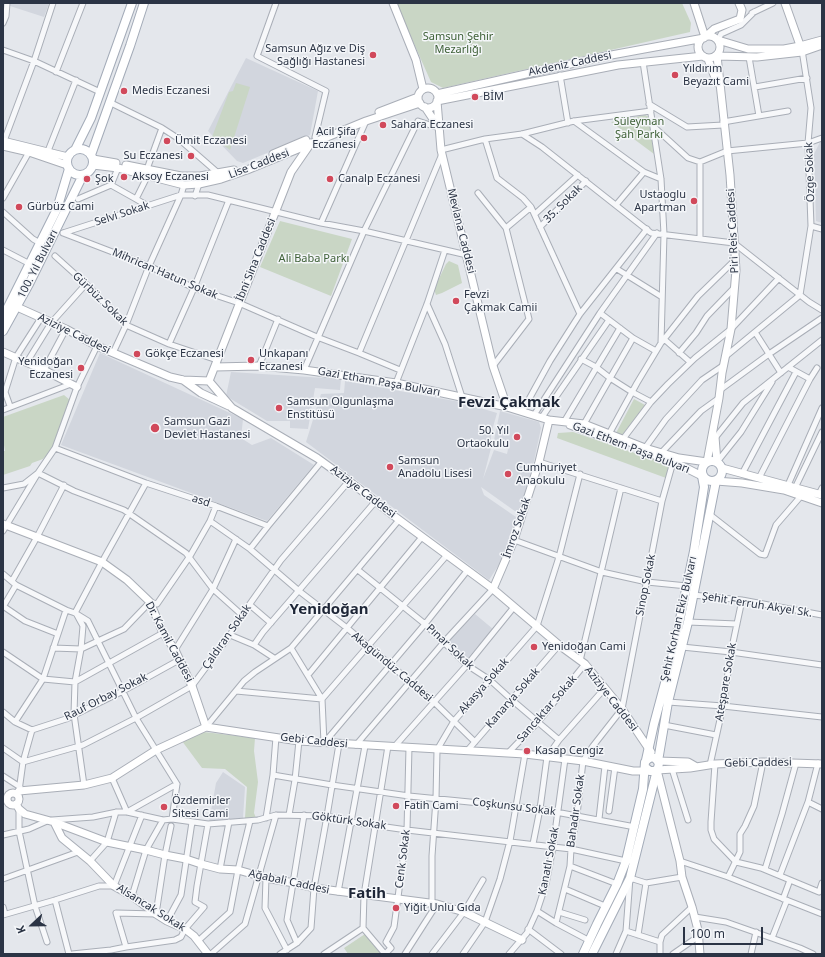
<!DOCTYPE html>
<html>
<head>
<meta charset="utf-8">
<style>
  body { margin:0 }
  #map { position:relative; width:825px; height:957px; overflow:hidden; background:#e4e7ec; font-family:"Noto Sans",sans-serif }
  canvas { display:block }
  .frame { position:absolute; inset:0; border:4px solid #2b3445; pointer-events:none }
  .north { position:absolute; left:12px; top:905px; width:40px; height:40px; -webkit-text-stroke:3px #f4f6f9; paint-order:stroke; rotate:248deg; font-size:11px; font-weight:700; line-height:16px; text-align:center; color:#2b3445 }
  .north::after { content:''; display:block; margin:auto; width:14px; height:18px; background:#2b3445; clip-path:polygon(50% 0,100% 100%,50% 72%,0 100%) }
  .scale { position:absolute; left:683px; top:927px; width:80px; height:18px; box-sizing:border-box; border:2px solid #2b3445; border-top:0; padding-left:5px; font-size:12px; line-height:14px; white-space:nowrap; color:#2b3445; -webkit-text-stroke:3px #f4f6f9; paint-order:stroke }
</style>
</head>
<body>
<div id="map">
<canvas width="825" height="957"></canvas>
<div class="frame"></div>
<div class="north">K</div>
<div class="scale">100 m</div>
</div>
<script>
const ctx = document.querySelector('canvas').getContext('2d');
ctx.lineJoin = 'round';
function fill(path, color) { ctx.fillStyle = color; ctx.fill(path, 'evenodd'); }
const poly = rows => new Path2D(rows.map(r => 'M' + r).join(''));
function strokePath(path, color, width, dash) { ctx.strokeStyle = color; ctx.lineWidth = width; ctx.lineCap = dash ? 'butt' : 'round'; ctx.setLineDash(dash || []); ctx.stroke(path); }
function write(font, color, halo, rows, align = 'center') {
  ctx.font = font + ' "Noto Sans",sans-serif'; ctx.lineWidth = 3; ctx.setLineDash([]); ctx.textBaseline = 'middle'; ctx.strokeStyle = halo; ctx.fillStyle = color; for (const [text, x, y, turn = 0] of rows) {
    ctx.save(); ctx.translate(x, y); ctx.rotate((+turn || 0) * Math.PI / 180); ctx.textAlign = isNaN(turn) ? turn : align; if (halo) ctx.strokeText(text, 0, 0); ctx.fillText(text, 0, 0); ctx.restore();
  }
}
fill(poly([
  [10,3,49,3,44,17,10,6],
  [246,58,318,91,310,135,243,163,237,161,208,131],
  [822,141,822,223,816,221,814,154,820,142],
  [100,353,243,419,241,438,252,445,271,438,314,465,267,521,61,445],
  [231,372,341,379,340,390,315,388,308,429,290,428,290,421,267,421,226,396],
  [345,381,460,402,497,413,491,434,491,448,483,479,494,450,507,454,508,449,493,445,500,411,539,422,541,428,534,461,519,514,481,487,484,495,516,517,502,560,489,580,306,442,321,394,344,393],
  [475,614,493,629,466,660,447,643],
  [223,772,245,787,243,818,209,822,216,783]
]), '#d2d6de');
fill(poly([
  [396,3,682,3,691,23,690,32,443,88,431,82],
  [236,83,250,87,230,150,212,137,229,92,233,91],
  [645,115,649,117,654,154,611,122],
  [280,221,352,239,331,296,260,267],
  [449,261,458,265,462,283,442,293,436,295,434,289,446,264],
  [64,395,70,400,52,449,43,459,32,463,30,466,3,475,3,451,5,451,3,439,3,417],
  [634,399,645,405,622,435,616,433],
  [573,432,670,465,666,478,557,438,558,433],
  [204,732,255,738,254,751,258,782,254,813,256,818,245,818,247,787,225,769,202,768,182,741],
  [365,934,381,952,378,954,348,954,344,948]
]), '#c9d6c5');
const street = poly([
  [276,3,257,56,326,91,315,137],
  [752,13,773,3],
  [3,23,6,16,7,3],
  [718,40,721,34,741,25,754,12],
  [3,50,34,61,100,92],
  [749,57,759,116],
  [643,62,661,179,664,234,661,343],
  [56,72,83,3],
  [560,75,568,123],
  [755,87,807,78],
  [109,102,162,128,179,139,218,173],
  [649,104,687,127,723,125],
  [574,121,644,172,661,179],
  [723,122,788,111],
  [653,126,688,158,700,162,727,151,808,143,822,138],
  [522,134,542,147,651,233,734,243,809,302,822,310],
  [485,139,497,178,523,198,531,207,580,314],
  [4,141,34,61,53,3],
  [441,150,485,139,522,134,574,121,651,111],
  [48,151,76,80],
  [700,162,700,239],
  [147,169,162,128],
  [148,175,136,199,148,206],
  [111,185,136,199],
  [478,193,506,228,529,319,493,366],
  [195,196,199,184],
  [3,198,29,152],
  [78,199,111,185,118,168],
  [616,205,644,172],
  [3,212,33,239,40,243],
  [535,214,578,175],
  [321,223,366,121],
  [811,226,822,229],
  [540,227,586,181],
  [506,228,531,207],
  [63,233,149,266,194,288,239,303,317,337,359,353,400,370],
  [63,233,181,195,184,185],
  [3,250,30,264],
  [55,256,86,284,126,325,169,344,217,360],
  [617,269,662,297],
  [427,304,445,344,462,397],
  [600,313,633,338,656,351],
  [755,332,781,373],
  [664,339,690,362],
  [169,344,194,288,229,200],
  [113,353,126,325,149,266,181,195,208,195,321,223,364,231,467,255],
  [359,353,442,154],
  [679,353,696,333,707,316,734,288],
  [726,356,800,295,811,226,808,143,811,108,802,50],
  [581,359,596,367,610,378,632,392,651,402],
  [27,362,51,323,86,284],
  [259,366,278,319],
  [44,370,66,329],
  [304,370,364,231,418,121,439,128],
  [810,379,817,368],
  [396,383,427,304,445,250],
  [720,390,769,354,822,318],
  [10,406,5,392,16,357,41,318],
  [3,410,71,384],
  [522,412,550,361,580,314,647,229],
  [534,415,600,313,657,233],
  [542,417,609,320],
  [564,422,620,328],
  [584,424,633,338],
  [609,434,637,383,661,343,698,296,735,260],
  [715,438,743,403,822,340],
  [623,439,651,402,668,384,695,358,731,329,779,278],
  [55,448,146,483,216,506,268,526,322,461],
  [645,448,666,419,702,380,724,365],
  [662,452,701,411,719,398],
  [539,462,662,501],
  [717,462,741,432,772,382],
  [742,474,796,372],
  [759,478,810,379,788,367],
  [788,485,822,408],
  [3,488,24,484,38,473,74,491,124,510,186,553,213,589,242,615],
  [795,488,822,432],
  [819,494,822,488],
  [709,514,760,554,765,555,776,525,801,496],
  [210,521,250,549,299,591,347,628,434,702,475,742],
  [3,531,38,473,55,448,77,387,97,346],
  [514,540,602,572,647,582,687,586],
  [250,549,268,526],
  [358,570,425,624,467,665,490,680,512,700,559,740],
  [3,574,16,585,66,610],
  [12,581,37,537,64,485],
  [693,595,742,600,822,615],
  [250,605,271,623],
  [3,606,25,621,58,634],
  [3,607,16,585],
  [75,613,88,621,136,718,177,784,172,819],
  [77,615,83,626,81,649,75,682,74,714,84,785],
  [688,622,737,624],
  [230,635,254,645,263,632,375,502],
  [254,645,274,658],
  [682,647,731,652,822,665],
  [53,648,81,649,98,641,124,629,150,602,157,604,190,556,210,521,216,506],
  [291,648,322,699,324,743],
  [175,650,213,589,236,539],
  [3,652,43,679,75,682,163,633],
  [580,661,621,488],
  [308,675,422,537],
  [236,691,322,699,447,555],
  [668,702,723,706,822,717],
  [3,712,15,722,32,730],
  [15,722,43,679,66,610,75,613,102,562,146,483],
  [664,725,716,735],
  [206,727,244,681,255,672,291,648,399,520],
  [32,730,66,719,123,691,179,660],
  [324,743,425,624,467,571],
  [356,745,444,642,493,589],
  [395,746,467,665,514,607],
  [3,748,23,762],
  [467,751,559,645],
  [508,753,538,722,585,664],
  [23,762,83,745,136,718,192,686,230,635,242,615,281,560,349,481],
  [818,763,808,802,822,809],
  [715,764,711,822,711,830,714,839,736,862,761,868,819,892,822,883],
  [710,765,723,706,731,652,742,600],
  [672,769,688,820],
  [273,775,332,785,409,796,540,809,635,827],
  [3,776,20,787],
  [112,778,127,812,177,784],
  [19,791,23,762,32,730],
  [19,809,19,831,35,906,47,942],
  [609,811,615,767],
  [289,815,295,780,299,741],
  [266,818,273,775,276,737],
  [599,819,605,766],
  [52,820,93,817,117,812,127,812,163,820,172,819,208,824,258,820,276,815,327,816,351,822,407,830,571,849,626,861],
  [3,835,29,829,47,821],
  [533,844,540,809,547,757,559,740,605,688],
  [90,861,107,842,116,812],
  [680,861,728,877,822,914],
  [570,866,617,884],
  [220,869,229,822],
  [765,869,782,814,796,763],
  [780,875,808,802],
  [728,877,740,852,740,834,745,826,754,806,763,762],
  [266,878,265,908,287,950],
  [3,879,78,852],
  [565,889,605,906],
  [338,892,365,746],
  [132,896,146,850,163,820],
  [783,899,790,880],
  [55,900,69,954],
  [432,905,432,856,436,799,437,750,454,721,537,626,559,557,580,474],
  [3,907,5,914],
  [537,911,556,923,590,941],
  [559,912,585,920],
  [3,915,55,900,99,886,114,886,142,815],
  [695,917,726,922,800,948,813,954],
  [167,921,181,895,192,822],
  [556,923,570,866,571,849,577,815,583,761,593,746,622,709,662,501,673,462],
  [528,929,561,954],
  [626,931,660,942],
  [638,935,646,883],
  [772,938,787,900],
  [198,941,230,912,238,870,250,821],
  [297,943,287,920,304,815],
  [126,947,116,913,156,914,165,855,171,826],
  [72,954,111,950,126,947,175,940,181,937,185,929,204,907,195,902,197,886,208,824],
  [211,954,245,924,276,815],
  [280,954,297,943,311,928,314,888,327,816,339,744],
  [324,954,363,928],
  [385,954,363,928,364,895,388,746],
  [385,954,391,948,386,942,394,927,407,830,409,747],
  [405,954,437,904],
  [432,954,464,912,483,880],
  [463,954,485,922,500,879,510,841,525,754],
  [509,954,527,933,537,911,546,884,553,847,565,759],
  [616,954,626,931,630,878,646,883,682,877],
  [660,954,660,942,662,935,692,907],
  [673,954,699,936],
  [751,954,756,932]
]);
const secondary = poly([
  [393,3,416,60,423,89],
  [694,3,705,37,714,29,740,19,742,10,739,3],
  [785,3,801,48],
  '698 47a11 11 0 1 1 22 0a11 11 0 1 1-22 0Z',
  [718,40,748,49,784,49,800,46,822,40],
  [708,59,717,83],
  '418 98a10 10 0 1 1 20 0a10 10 0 1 1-20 0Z',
  [437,94,606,56,704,38],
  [425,107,439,128],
  [379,112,418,97],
  [3,141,68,157],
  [3,146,29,152,67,165],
  [273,154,306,140],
  [93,159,116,163],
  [93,165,118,168,184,185,199,184,221,179,247,170,366,121,420,103],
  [126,165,181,176,200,176,234,170],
  [17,307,66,329,97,346,170,377,183,380,209,381,232,408,317,458,349,481,394,516,493,589,559,645,585,664,622,709,651,752],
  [3,352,44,370,77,387],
  [215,367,259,366,304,370,396,383,507,407,549,420,584,424,645,448,679,458,707,462,719,398,722,373,731,329,736,270,730,175,717,56,757,57,802,52,822,45],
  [183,380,201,393,229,406],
  [209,381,291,172,311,143],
  [507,407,493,366,441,150,437,101,618,65,703,56],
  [570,425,609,439],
  [715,437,717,462],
  [649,453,682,466,702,476],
  [722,468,822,495],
  [716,481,742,483,784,490,822,503],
  [3,524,102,562,127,580,150,602,163,633,175,650,192,686,206,727],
  [493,589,514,540,539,462,549,420],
  [658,761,688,762,695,766],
  '7 799a6 6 0 1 1 12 0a6 6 0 1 1-12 0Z',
  [17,794,19,791,84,785,112,778,156,750,206,727,299,741,525,754,583,761,633,771,650,771],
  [16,804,19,809,25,814,54,822,62,838,90,861,114,886,132,896,156,914,167,921,185,929,194,936,208,954],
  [54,822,107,842,146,850,165,855,186,859,201,864,220,869,238,870,266,878,294,883,314,888,437,904,464,912,522,940],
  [700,954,698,930,692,907,682,877,680,861,657,770,690,768,715,764,763,762,822,764]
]);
const primary = poly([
  '67 162a13 13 0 1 1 26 0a13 13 0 1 1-26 0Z',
  [75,150,91,118,132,3],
  [91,155,130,46,144,3],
  [3,317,57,209,69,169],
  [3,331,29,284,83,175],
  '702 471a10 10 0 1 1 20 0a10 10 0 1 1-20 0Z',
  [646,760,654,724,673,653,694,551,704,487,702,476],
  [658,761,668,702,688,622,716,481],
  [583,954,597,924,617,884,626,861,643,789,645,762,648,759,652,757,656,759,659,763,658,768,655,771,650,771,645,767],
  [592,954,630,878,657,770]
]);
strokePath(street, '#a9aeb7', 7);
strokePath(secondary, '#a9aeb7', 9);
strokePath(primary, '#a3abb8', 10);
strokePath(street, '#f7f8fa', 5);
strokePath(secondary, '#fff', 7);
strokePath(primary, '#fff', 8);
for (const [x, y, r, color] of [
  [373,55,4,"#d1495b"],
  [675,75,4,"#d1495b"],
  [124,91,4,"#d1495b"],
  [475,97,4,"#d1495b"],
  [383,125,4,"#d1495b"],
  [364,138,4,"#d1495b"],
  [167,141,4,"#d1495b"],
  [191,156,4,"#d1495b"],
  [124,177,4,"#d1495b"],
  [87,179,4,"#d1495b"],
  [330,179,4,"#d1495b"],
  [694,201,4,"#d1495b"],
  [19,207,4,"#d1495b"],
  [456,301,4,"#d1495b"],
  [137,354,4,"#d1495b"],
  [251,360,4,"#d1495b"],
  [81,368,4,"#d1495b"],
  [279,408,4,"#d1495b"],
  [155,428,5,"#d1495b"],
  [517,437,4,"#d1495b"],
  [390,467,4,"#d1495b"],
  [508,474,4,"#d1495b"],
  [534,647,4,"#d1495b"],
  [527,751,4,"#d1495b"],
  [396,806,4,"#d1495b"],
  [164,807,4,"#d1495b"],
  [396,908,4,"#d1495b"]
]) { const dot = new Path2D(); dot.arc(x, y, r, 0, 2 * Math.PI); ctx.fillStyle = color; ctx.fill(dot); strokePath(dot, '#f4f6f9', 1.5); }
write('11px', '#3f6138', '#f4f6f9', [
  ["Samsun Şehir",458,37],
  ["Mezarlığı",458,50],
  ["Süleyman",639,122],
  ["Şah Parkı",639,135],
  ["Ali Baba Parkı",314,259]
]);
write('11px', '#2b3445', '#f4f6f9', [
  ["Samsun Ağız ve Diş",365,49,"right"],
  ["Sağlığı Hastanesi",365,62,"right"],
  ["Yıldırım",683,69],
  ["Beyazıt Cami",683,82],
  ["Medis Eczanesi",132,91],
  ["BİM",483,97],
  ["Sahara Eczanesi",391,125],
  ["Acil Şifa",356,132,"right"],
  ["Eczanesi",356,145,"right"],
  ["Ümit Eczanesi",175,141],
  ["Su Eczanesi",183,156,"right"],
  ["Aksoy Eczanesi",132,177],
  ["Şok",95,179],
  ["Canalp Eczanesi",338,179],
  ["Ustaoglu",686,195,"right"],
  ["Apartman",686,208,"right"],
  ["Gürbüz Cami",27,207],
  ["Fevzi",464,295],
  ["Çakmak Camii",464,308],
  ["Gökçe Eczanesi",145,354],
  ["Unkapanı",259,354],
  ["Eczanesi",259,367],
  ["Yenidoğan",73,362,"right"],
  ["Eczanesi",73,375,"right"],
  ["Samsun Olgunlaşma",287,402],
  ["Enstitüsü",287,415],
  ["Samsun Gazi",164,422],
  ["Devlet Hastanesi",164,435],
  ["50. Yıl",509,431,"right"],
  ["Ortaokulu",509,444,"right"],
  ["Samsun",398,461],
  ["Anadolu Lisesi",398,474],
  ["Cumhuriyet",516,468],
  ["Anaokulu",516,481],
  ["Yenidoğan Cami",542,647],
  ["Kasap Cengiz",535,751],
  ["Özdemirler",172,801],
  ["Sitesi Cami",172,814],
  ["Fatih Cami",404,806],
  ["Yiğit Unlu Gıda",404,908]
], 'left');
write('11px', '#2b3445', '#f4f6f9', [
  ["Akdeniz Caddesi",570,64,-12],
  ["Lise Caddesi",259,164,-21],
  ["Özge Sokak",810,172,-92],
  ["35. Sokak",563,204,-45],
  ["Selvi Sokak",122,214,-18],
  ["Mevlana Caddesi",461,231,76],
  ["Piri Reis Caddesi",733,231,-93],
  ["İbni Sina Caddesi",256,260,-68],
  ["100. Yıl Bulvarı",38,264,-63],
  ["Mihrican Hatun Sokak",165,274,23],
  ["Gürbüz Sokak",100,299,44],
  ["Aziziye Caddesi",74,334,26],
  ["Gazi Etham Paşa Bulvarı",379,382,10],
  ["Gazi Ethem Paşa Bulvarı",631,448,21],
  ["Aziziye Caddesi",363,492,37],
  ["asd",201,501,18],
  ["İmroz Sokak",517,528,-71],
  ["Sinop Sokak",646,585,-79],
  ["Şehit Ferruh Akyel Sk.",757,605,9],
  ["Şehit Korhan Ekiz Bulvarı",679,619,-77],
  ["Çaldıran Sokak",227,637,-55],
  ["Dr. Kamil Caddesi",169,642,62],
  ["Pınar Sokak",450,647,43],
  ["Akagündüz Caddesi",392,667,40],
  ["Ateşpare Sokak",726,682,-80],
  ["Akasya Sokak",484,686,-49],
  ["Rauf Orbay Sokak",106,697,-27],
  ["Kanarya Sokak",513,698,-49],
  ["Aziziye Caddesi",611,699,52],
  ["Sancaktar Sokak",547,709,-49],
  ["Gebi Caddesi",314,741,6],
  ["Gebi Caddesi",758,763,-1],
  ["Coşkunsu Sokak",514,807,7],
  ["Bahadır Sokak",576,811,-82],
  ["Göktürk Sokak",349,821,8],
  ["Cenk Sokak",403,859,-83],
  ["Kanatlı Sokak",549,861,-79],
  ["Ağabali Caddesi",289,882,12],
  ["Alsancak Sokak",151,908,32]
]);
write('bold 15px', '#1d2536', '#f4f6f9', [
  ["Fevzi Çakmak",509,403],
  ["Yenidoğan",329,610],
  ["Fatih",367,894]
]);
</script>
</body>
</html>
